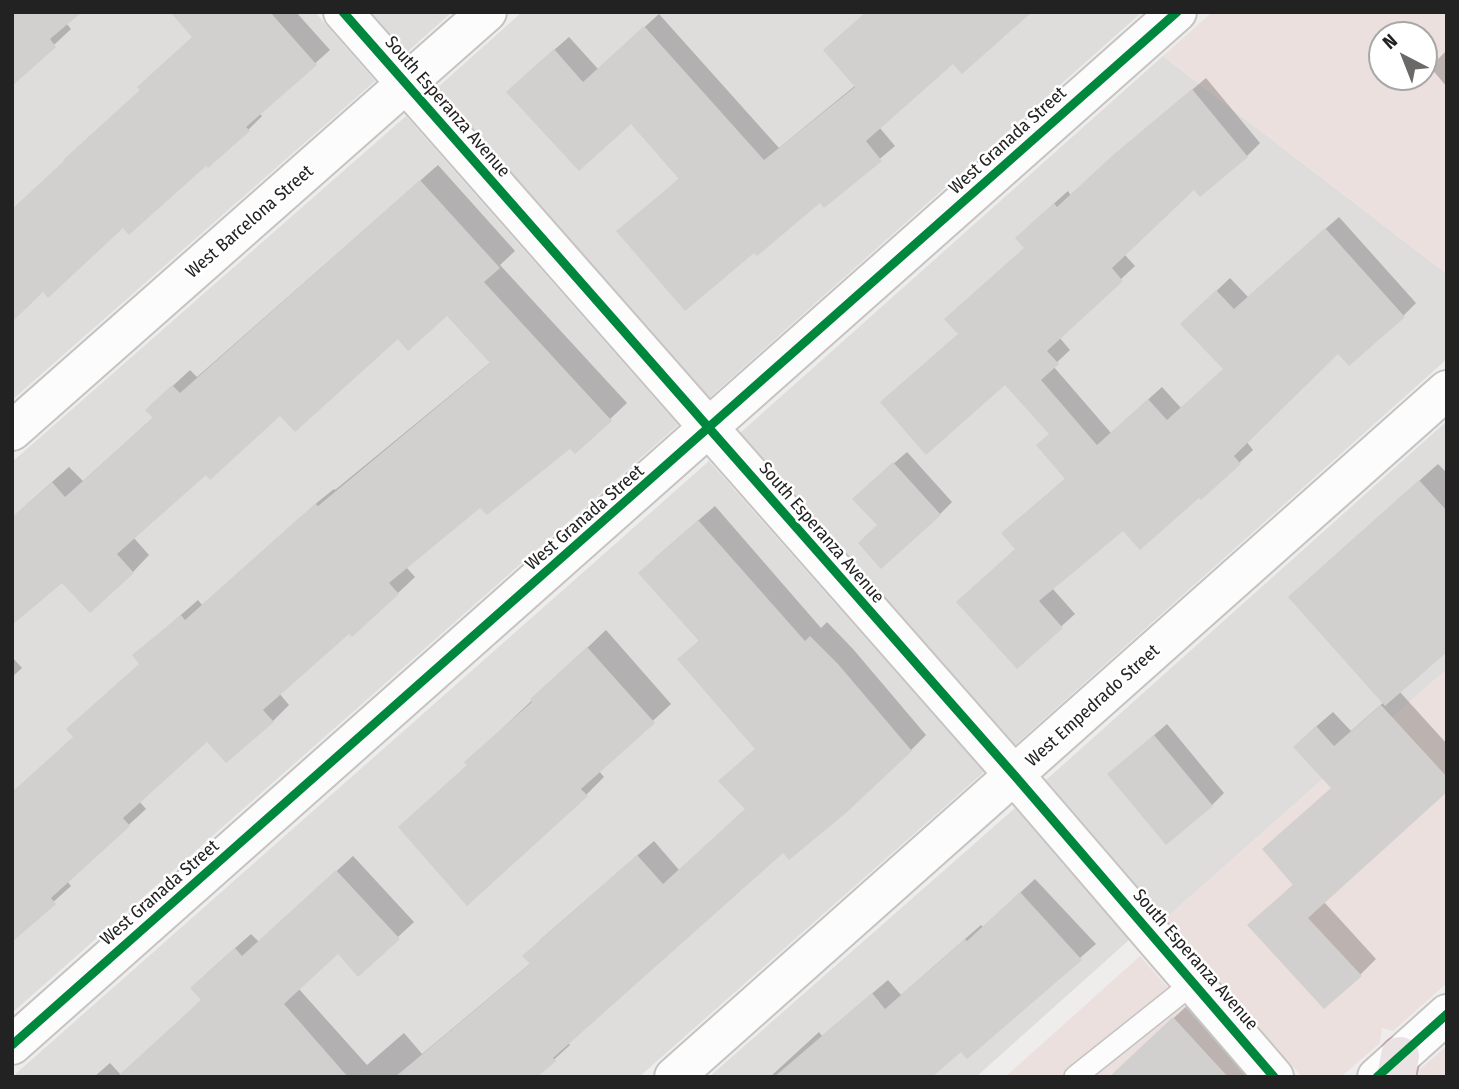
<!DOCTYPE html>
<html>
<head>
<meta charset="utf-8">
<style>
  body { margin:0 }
  #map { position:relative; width:1459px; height:1089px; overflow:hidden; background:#efedeb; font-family:"Fira Sans Condensed",sans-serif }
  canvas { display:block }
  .frame { position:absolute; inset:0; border:14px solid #222; pointer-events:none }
  .north { position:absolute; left:1368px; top:21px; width:70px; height:70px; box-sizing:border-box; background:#fff; border:2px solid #a7a7a7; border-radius:50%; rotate:318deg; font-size:19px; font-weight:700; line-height:28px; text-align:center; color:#222 }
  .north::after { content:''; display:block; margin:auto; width:24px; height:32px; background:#6a6968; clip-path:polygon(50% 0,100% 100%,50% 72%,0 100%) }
</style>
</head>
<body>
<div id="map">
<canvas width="1459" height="1089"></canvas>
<div class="frame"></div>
<div class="north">N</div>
</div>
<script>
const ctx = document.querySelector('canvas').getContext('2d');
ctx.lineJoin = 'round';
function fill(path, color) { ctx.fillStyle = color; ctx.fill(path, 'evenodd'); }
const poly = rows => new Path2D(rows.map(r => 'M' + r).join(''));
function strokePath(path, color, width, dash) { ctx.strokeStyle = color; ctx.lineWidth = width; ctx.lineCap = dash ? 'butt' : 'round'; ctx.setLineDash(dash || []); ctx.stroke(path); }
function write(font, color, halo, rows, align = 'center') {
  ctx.font = font + ' "Fira Sans Condensed",sans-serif'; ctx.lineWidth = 5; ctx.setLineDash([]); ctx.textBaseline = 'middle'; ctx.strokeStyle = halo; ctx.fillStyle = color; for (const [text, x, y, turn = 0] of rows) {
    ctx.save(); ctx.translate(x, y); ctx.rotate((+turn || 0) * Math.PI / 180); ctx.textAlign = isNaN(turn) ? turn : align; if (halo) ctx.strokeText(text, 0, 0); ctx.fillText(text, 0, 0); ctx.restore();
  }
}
fill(poly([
  [12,12,315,12,375,81,12,400],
  [371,12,452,12,406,53],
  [522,12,1142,12,709,398,437,88],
  [1163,56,1447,274,1447,359,1015,745,740,433],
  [406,116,678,425,12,1013,12,462],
  [1447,421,1447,669,1165,919,1046,780],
  [709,461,984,772,639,1077,12,1077],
  [1015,808,1129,940,976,1077,709,1077]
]), '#dfdddc');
fill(poly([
  [1212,12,1447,12,1447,274,1163,56],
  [1382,35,1424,35,1424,77,1382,77],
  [1447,669,1447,983,1393,1031,1382,1028,1380,1043,1341,1077,1302,1077,1165,919],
  [1140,956,1247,1077,1005,1077],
  [1447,1046,1447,1077,1419,1077,1420,1069]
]), '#ebe0de');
fill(poly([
  [12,12,66,23,71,29,12,84],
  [196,12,296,12,330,50,259,113,262,116,248,130,142,90,194,36],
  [659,14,779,148,856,85,953,61,879,127,895,146,824,206,820,200,619,231,680,178,631,122,522,78,569,37,598,69],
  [1447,50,1447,87,1430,67],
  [1206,78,1260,143,1247,156,1195,188,1124,254,1135,266,1059,337,1070,350,1053,366,1111,433,1162,387,1181,408,1225,369,1182,324,1230,278,1248,297,1339,217,1416,303,1403,316,1338,351,1246,441,1253,450,1201,498,1199,495,1124,529,1052,588,1075,614,1017,666,1016,549,1003,533,1066,478,1051,433,960,333,1026,247,1030,225,1068,191,1071,196,1128,144],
  [438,165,515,251,500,265,627,403,575,452,570,447,481,505,406,567,415,577,398,593,349,632,279,693,289,705,273,721,207,740,139,801,146,809,67,881,71,886,12,939,75,736,141,663,134,656,198,600,202,605,319,501,334,489,335,490,491,362,447,314,398,337,281,414,206,473,133,537,149,555,133,572,62,581,26,505,69,467,83,481,154,417,164,394,190,370,197,377],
  [907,452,952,502,940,514,879,525,867,487],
  [1438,464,1447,473,1447,649,1399,691,1447,744,1447,789,1324,902,1376,959,1360,975,1249,925,1294,884,1332,787,1311,731,1333,712,1351,731,1384,702,1309,579],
  [715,506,821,628,827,622,853,649,926,735,911,750,783,851,568,1042,570,1045,535,1077,94,1077,110,1063,121,1075,202,1000,207,973,251,934,259,942,353,856,414,922,358,974,338,951,298,988,367,1065,404,1033,422,1054,531,963,540,940,654,841,679,870,747,809,757,748,680,659,700,640,655,558],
  [606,630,671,704,599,771,604,777,586,795,469,765,485,745],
  [12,657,22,668,12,677],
  [1167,724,1224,793,1212,805,1109,774],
  [1035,879,1096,944,967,1056,962,1050,929,1077,770,1077,819,1032,822,1036,888,980,901,995,981,925,983,927],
  [1192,1001,1262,1077,1110,1077]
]), '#0003');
fill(poly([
  [12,12,82,12,50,39,56,47,12,86],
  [170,12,270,12,317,65,246,127,250,131,208,168,206,166,129,235,123,228,48,298,43,292,12,322,12,209,64,161,63,160,140,90,137,87,192,37],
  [866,12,1032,12,962,74,953,64,866,141,882,161,824,208,820,203,757,256,754,253,685,311,616,231,679,179,631,124,579,171,506,92,554,49,583,82,644,26,764,160,855,87,823,50],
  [1192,89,1248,157,1200,197,1194,190,1112,268,1123,281,1047,351,1059,364,1041,380,1097,445,1148,399,1167,420,1223,369,1180,324,1216,290,1234,309,1325,228,1405,317,1349,366,1338,354,1234,456,1241,464,1201,500,1199,498,1140,550,1123,531,1039,601,1063,628,1017,669,956,602,1015,549,1001,533,1065,479,1036,445,1049,434,1005,385,926,455,880,402,958,334,944,319,1024,248,1015,238,1054,203,1057,207,1112,156],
  [420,180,500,268,484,282,612,421,575,454,570,449,487,515,480,508,389,583,399,594,352,637,349,634,263,710,274,722,226,763,207,742,123,818,130,826,51,898,56,904,12,942,12,792,73,737,66,729,139,664,132,655,181,615,185,620,300,517,316,504,318,506,490,363,447,316,408,351,398,339,295,432,280,416,210,480,206,475,117,554,134,573,90,613,62,583,12,625,12,517,52,482,65,497,153,418,145,410,172,385,180,393],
  [893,462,941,515,881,569,858,543,877,525,852,499],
  [1419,480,1447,511,1447,652,1385,706,1288,597],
  [698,520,805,641,810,636,838,664,912,751,847,812,789,860,783,853,553,1058,556,1061,537,1077,395,1077,530,964,522,956,637,855,663,884,745,809,718,781,755,749,677,659,699,641,638,573],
  [587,647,655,723,581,789,588,796,467,906,398,827,467,765,464,762,532,702,530,699],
  [1381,705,1447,777,1447,792,1308,918,1362,976,1324,1009,1247,925,1293,885,1262,849,1331,788,1293,747,1316,726,1334,746],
  [1154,735,1213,806,1166,845,1107,774],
  [336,870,400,939,358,977,338,954,284,1004,348,1077,117,1077,201,1000,190,988,235,948,242,956],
  [1020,892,1082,960,967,1059,961,1052,932,1077,774,1077,872,993,885,1009,965,939,967,941],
  [1173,1017,1228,1077,1109,1077]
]), '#d2d0ce');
const service = poly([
  [1075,1077,1193,983]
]);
const minor = poly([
  [343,12,1015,776,1274,1077],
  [12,431,487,12],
  [12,1045,1177,12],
  [674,1077,1447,390]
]);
const tertiary = poly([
  [1377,1077,1447,1014]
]);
const motorway = poly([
  [1396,1077,1400,1056]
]);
strokePath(service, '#c5c4c3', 24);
strokePath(minor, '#c5c4c3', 42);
strokePath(tertiary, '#c5c4c3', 42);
strokePath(motorway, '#c1a4ad', 42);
strokePath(service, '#fdfcfc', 21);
strokePath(minor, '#fdfcfc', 38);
strokePath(tertiary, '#fdfcfc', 38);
strokePath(motorway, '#ebe2e3', 38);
strokePath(poly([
  [343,12,1015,776,1274,1077],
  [12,1045,1177,12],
  [1377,1077,1447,1014]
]), '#00873e', 9);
write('18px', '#222', '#fff', [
  ["South Esperanza Avenue",447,107,49],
  ["West Granada Street",1008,141,-42],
  ["West Barcelona Street",250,222,-41],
  ["West Granada Street",585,518,-41],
  ["South Esperanza Avenue",821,533,49],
  ["West Empedrado Street",1093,706,-42],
  ["West Granada Street",160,893,-41],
  ["South Esperanza Avenue",1195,960,49]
]);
</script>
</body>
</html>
